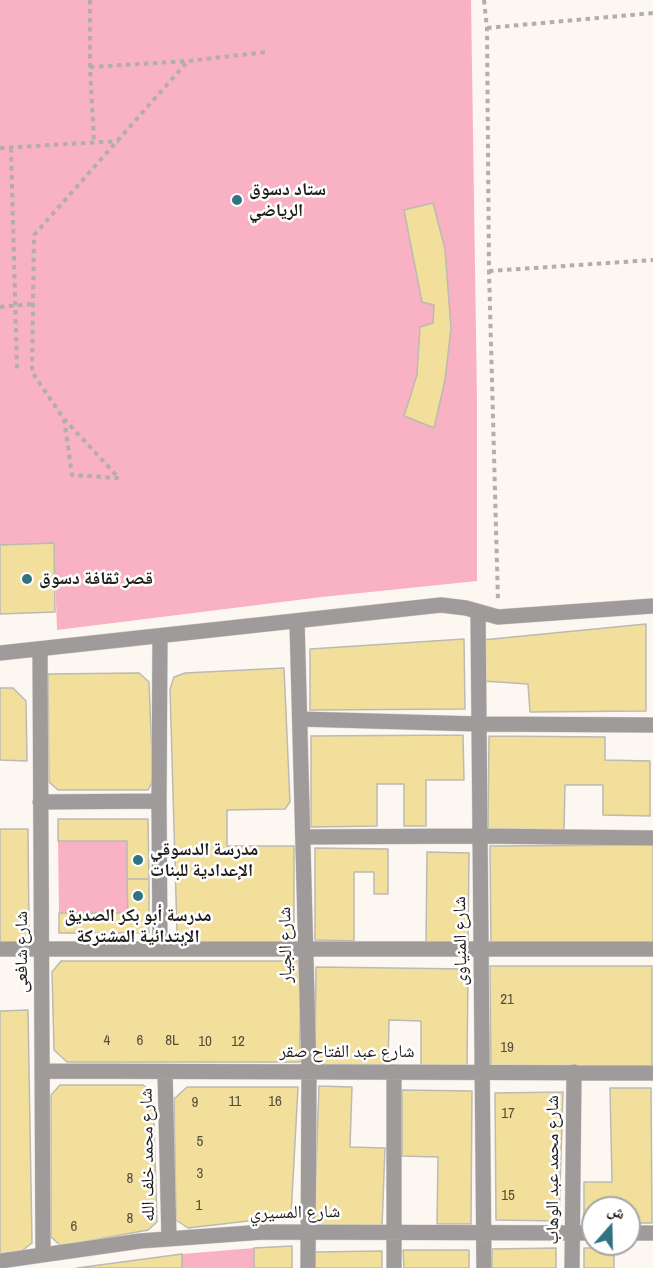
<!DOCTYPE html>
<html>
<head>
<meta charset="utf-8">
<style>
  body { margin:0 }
  #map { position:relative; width:653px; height:1268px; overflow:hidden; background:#fdf7f2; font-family:"Archivo Narrow","Noto Naskh Arabic",sans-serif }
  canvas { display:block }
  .north { position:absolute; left:581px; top:1196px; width:60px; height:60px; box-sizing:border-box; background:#fff; border:2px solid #a5a5a4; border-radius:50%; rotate:20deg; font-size:16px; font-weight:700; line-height:24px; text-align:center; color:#1f1d1b }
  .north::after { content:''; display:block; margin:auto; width:21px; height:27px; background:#307484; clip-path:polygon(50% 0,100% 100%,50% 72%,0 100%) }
</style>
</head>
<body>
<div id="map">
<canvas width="653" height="1268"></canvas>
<div class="north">ش</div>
</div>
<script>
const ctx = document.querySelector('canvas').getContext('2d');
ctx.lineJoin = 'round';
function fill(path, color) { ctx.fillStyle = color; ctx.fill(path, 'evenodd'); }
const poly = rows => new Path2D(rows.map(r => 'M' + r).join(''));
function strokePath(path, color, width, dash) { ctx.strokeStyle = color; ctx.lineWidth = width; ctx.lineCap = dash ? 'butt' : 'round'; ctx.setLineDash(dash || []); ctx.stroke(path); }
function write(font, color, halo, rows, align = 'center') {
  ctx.font = font + ' "Archivo Narrow","Noto Naskh Arabic",sans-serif'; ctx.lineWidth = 5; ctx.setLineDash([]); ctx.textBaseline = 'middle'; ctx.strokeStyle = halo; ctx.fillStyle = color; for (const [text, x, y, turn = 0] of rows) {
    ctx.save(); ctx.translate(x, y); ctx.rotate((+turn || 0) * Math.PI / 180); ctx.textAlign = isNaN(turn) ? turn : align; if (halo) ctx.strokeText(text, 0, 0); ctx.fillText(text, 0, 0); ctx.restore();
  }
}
fill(poly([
  [0,0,471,0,477,400,477,581,322,597,57,630,54,543,0,545],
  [58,841,127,841,128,913,59,913],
  [254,1248,254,1268,182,1268,182,1254]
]), '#f8b2c3');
const building = poly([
  [433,203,445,249,451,328,445,380,434,428,404,416,417,375,420,327,433,323,434,305,422,302,404,210,433,203],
  [54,543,55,612,0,614,0,545,54,543],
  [646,624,646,711,530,712,528,684,483,681,482,640,646,624],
  [464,639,465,709,310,710,310,649,464,639],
  [284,668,290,802,285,809,227,810,227,846,294,846,294,943,184,943,177,932,170,689,174,677,185,673,284,668],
  [139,673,149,682,153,780,148,790,58,790,49,782,48,674,139,673],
  [0,688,13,688,26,701,27,761,0,760,0,688],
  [463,735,464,780,426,780,426,826,404,826,404,784,377,784,377,826,311,827,311,736,463,735],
  [489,736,605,737,605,760,650,761,650,816,603,815,603,785,565,785,564,830,488,829,489,736],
  [58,819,148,819,149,879,127,879,127,841,58,841,58,819],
  [0,829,28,829,29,932,16,945,0,945,0,829],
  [653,845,653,944,491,945,490,846,653,845],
  [315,848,388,849,388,894,374,894,374,872,354,872,354,941,315,940,315,848],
  [427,852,469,853,468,944,426,943,427,852],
  [127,879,149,879,149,933,59,933,59,913,128,913,127,879],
  [61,961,300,961,300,1062,67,1062,54,1050,52,972,61,961],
  [490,966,652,966,652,1070,491,1070,490,966],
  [316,967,468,969,467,1068,421,1068,421,1021,389,1020,388,1067,315,1066,316,967],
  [28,1010,32,1243,19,1253,0,1256,0,1011,28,1010],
  [60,1085,143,1085,153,1093,157,1222,148,1230,61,1246,51,1237,51,1095,60,1085],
  [319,1086,352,1087,350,1147,385,1148,382,1228,314,1226,319,1086],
  [187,1087,298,1087,291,1216,188,1228,176,1220,174,1099,187,1087],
  [610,1088,651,1088,652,1223,629,1223,629,1208,593,1208,593,1223,584,1223,584,1182,612,1182,610,1088],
  [402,1090,472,1091,471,1224,437,1224,438,1157,402,1156,402,1090],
  [563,1092,559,1221,496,1220,495,1093,563,1092],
  [292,1246,292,1268,254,1268,254,1248,292,1246],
  [556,1248,556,1268,492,1268,492,1249,556,1248],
  [584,1248,614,1248,614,1268,584,1268,584,1248],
  [403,1250,469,1250,469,1268,404,1268,403,1250],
  [382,1251,382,1268,315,1268,315,1252,382,1251],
  [182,1254,182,1268,77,1268,182,1254]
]);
fill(building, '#f2df9b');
strokePath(building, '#bbbab3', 1.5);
const minor = poly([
  [478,613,484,1268],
  [297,621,309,1072,308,1268],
  [160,636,159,801,160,949],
  [40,649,43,1255],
  [0,653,441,605,466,608,498,617,653,606],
  [300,719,478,724,653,725],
  [40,802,159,801],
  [303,837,479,836,653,838],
  [0,949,653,949],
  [42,1071,653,1073],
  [165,1072,169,1238],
  [394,1072,394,1268],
  [629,1233,653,1233],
  [0,1261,140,1241,263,1232,593,1233],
  [572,1268,574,1072]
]);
strokePath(minor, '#d9d4d0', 16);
strokePath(poly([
  [90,0,90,67,94,143],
  [484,0,487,28,489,271,498,601],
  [487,28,653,13],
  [90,67,188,61,267,52],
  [0,148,119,141],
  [11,148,17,370],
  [489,271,653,260],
  [0,307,33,304],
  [64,419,72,475,119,478,64,419,32,372,34,235,188,61]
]), '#b3aeaa', 4, [4.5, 4.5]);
strokePath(minor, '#9f9b9b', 15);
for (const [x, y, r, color] of [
  [237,200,6,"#307484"],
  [27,579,6,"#307484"],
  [138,860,6,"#307484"],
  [138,896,6,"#307484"]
]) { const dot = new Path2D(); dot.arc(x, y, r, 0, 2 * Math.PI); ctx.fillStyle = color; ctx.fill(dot); strokePath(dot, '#fff', 2); }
write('15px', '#544e3b', null, [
  ["21",507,1000],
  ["4",107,1041],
  ["6",140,1041],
  ["8L",172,1041],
  ["10",205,1042],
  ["12",238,1042],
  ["19",507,1048],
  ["11",235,1102],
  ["16",275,1102],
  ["9",195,1103],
  ["17",508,1114],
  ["5",200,1142],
  ["3",200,1174],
  ["8",130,1179],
  ["15",508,1196],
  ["1",199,1206],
  ["8",130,1219],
  ["6",74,1227]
]);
write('bold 18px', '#1f1d1b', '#fff', [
  ["ستاد دسوق",249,190],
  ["الرياضي",249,211],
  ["قصر ثقافة دسوق",39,579],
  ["مدرسة الدسوقي",150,850],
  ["الإعدادية للبنات",150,871],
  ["مدرسة أبو بكر الصديق",138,916,"center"],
  ["الإبتدائية المشتركة",138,937,"center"]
], 'left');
write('18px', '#1f1d1b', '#fff', [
  ["شارع المنياوى",461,941,-91],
  ["شارع الجيار",286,945,-91],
  ["شارع شافعى",22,952,-90],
  ["شارع عبد الفتاح صقر",347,1052],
  ["شارع محمد خلف الله",148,1155,-91],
  ["شارع محمد عبد الوهاب",553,1170,-90],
  ["شارع المسيري",295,1213,-1]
]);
</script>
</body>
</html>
